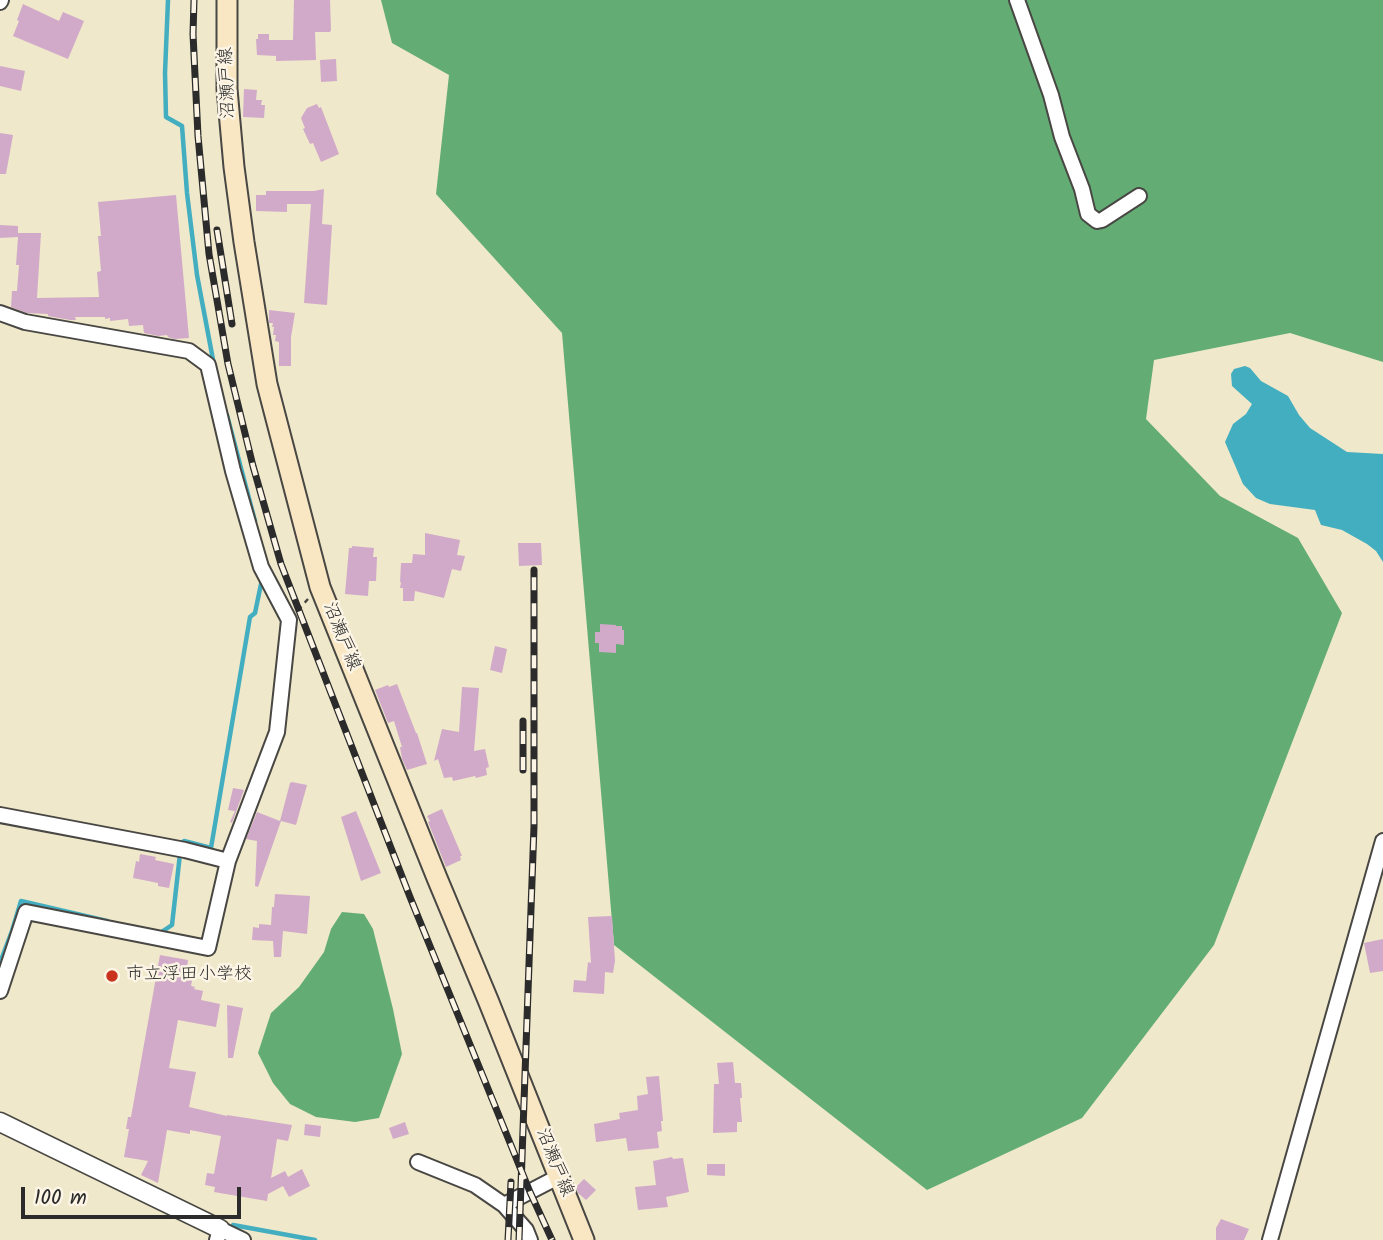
<!DOCTYPE html>
<html>
<head>
<meta charset="utf-8">
<style>
  body { margin:0 }
  #map { position:relative; width:1383px; height:1240px; overflow:hidden; background:#efe8ca; font-family:Kalam,sans-serif }
  canvas { display:block }
  .scale { position:absolute; left:21px; top:1187px; width:220px; height:32px; box-sizing:border-box; border:4px solid #2b2b2b; border-top:0; padding-left:9px; font-size:21px; line-height:24px; white-space:nowrap; color:#2b2b2b; -webkit-text-stroke:5px #fcf5e5; paint-order:stroke }
</style>
</head>
<body>
<div id="map">
<canvas width="1383" height="1240"></canvas>
<div class="scale">100 m</div>
</div>
<script>
const ctx = document.querySelector('canvas').getContext('2d');
ctx.lineJoin = 'round';
function fill(path, color) { ctx.fillStyle = color; ctx.fill(path, 'evenodd'); }
const poly = rows => new Path2D(rows.map(r => 'M' + r).join(''));
function strokePath(path, color, width, dash) { ctx.strokeStyle = color; ctx.lineWidth = width; ctx.lineCap = dash ? 'butt' : 'round'; ctx.setLineDash(dash || []); ctx.stroke(path); }
function write(font, color, halo, rows, align = 'center') {
  ctx.font = font + ' Kalam,"Klee One",sans-serif'; ctx.lineWidth = 5; ctx.setLineDash([]); ctx.textBaseline = 'middle'; ctx.strokeStyle = halo; ctx.fillStyle = color; for (const [text, x, y, turn = 0] of rows) {
    ctx.save(); ctx.translate(x, y); ctx.rotate((+turn || 0) * Math.PI / 180); ctx.textAlign = isNaN(turn) ? turn : align; if (halo) ctx.strokeText(text, 0, 0); ctx.fillText(text, 0, 0); ctx.restore();
  }
}
fill(poly([
  [381,0,1383,0,1383,362,1290,333,1154,360,1146,419,1220,496,1298,538,1342,613,1214,945,1082,1118,927,1190,614,945,562,333,436,194,449,75,392,43],
  [342,912,364,914,373,929,393,1009,402,1054,379,1118,355,1122,316,1117,290,1104,273,1083,258,1053,271,1013,299,987,324,952,331,929]
]), '#63ad75');
fill(poly([
  [1245,366,1250,368,1261,381,1288,396,1299,415,1310,428,1347,452,1383,454,1383,562,1376,551,1367,544,1342,530,1321,525,1315,510,1270,504,1256,498,1243,484,1225,442,1233,424,1246,414,1252,404,1232,386,1231,374,1234,369]
]), '#42aec0');
strokePath(poly([
  [168,0,165,73,166,117,182,126,187,193,197,275,214,365],
  [227,415,255,521],
  [181,843,184,841,211,848,250,617,255,613,261,584],
  [160,933,172,925,180,854],
  [0,963,12,931,21,901,107,921],
  [232,1226,233,1225,315,1240]
]), '#42aec0', 4.5);
fill(poly([
  [294,0,330,0,331,30,330,32,315,32,316,60,276,61,276,56,257,55,256,39,258,39,258,34,269,34,269,40,293,40],
  [23,4,59,21,63,12,84,21,68,59,13,36,19,21,17,20],
  [336,59,337,81,321,82,320,60],
  [0,66,25,71,21,91,0,86],
  [244,89,257,90,256,100,262,100,261,105,265,105,264,118,243,117],
  [317,104,319,108,321,107,339,154,321,162,313,143,310,144,303,129,305,128,301,118,307,108],
  [0,133,13,135,6,174,0,174],
  [324,189,322,224,332,225,327,305,304,303,311,204,287,204,287,212,256,211,256,195,266,195,266,191,314,191],
  [176,195,189,338,174,339,168,337,167,335,158,336,144,333,143,325,129,326,128,319,110,321,110,318,105,319,105,317,75,317,76,320,70,320,48,316,48,314,27,313,11,307,12,291,17,291,19,265,16,265,18,237,0,238,0,225,18,226,18,233,41,233,37,298,99,297,97,272,101,271,98,236,101,236,98,202],
  [269,310,295,313,291,337,291,366,279,366,279,342,275,341,276,335,273,335,274,327,272,327,273,323,269,323],
  [425,533,460,540,457,555,465,556,461,571,452,569,444,598,415,591,414,601,403,601,403,588,400,588,401,582,400,582,401,563,412,563,413,554,425,555],
  [518,543,541,543,542,565,519,566],
  [352,546,374,548,373,557,377,557,376,581,369,581,368,596,345,594,349,548,352,548],
  [600,624,616,625,616,626,622,626,622,630,624,630,624,645,616,644,616,653,599,652,599,643,595,643,595,632,600,632],
  [495,646,507,649,502,673,490,670],
  [397,684,416,733,417,733,427,764,407,770,402,759,400,747,402,747,394,721,388,723,375,690,388,685,389,687],
  [462,687,479,688,474,751,485,749,489,767,486,768,487,775,476,778,475,776,453,781,452,777,444,778,438,759,434,761,442,729,459,732],
  [292,782,307,785,296,825,281,821,258,887,255,886,257,841,246,839,257,812,280,821,290,783],
  [233,788,244,790,232,823,230,822,235,811,228,810],
  [442,809,462,856,460,856,461,860,446,867,428,822,430,821,427,816],
  [356,811,381,873,361,881,341,817],
  [140,854,156,857,155,860,174,864,169,888,158,886,158,883,133,878,136,861,139,862],
  [275,894,310,896,307,934,283,931,281,957,274,957,273,941,252,940,253,927,259,928,259,924,271,925,272,907,274,907],
  [612,916,615,961,613,973,605,972,604,994,573,992,574,980,586,981,588,962,591,963,588,917],
  [1383,939,1383,971,1370,973,1364,943],
  [160,955,188,960,187,967,194,969,191,986,195,987,194,989,203,991,201,1000,220,1004,216,1027,178,1020,169,1068,196,1072,189,1107,227,1116,227,1115,292,1125,288,1141,277,1139,271,1178,285,1171,288,1177,302,1169,310,1186,289,1197,283,1186,268,1194,267,1201,214,1192,215,1187,205,1185,207,1173,214,1174,221,1136,190,1130,190,1134,167,1130,158,1183,141,1175,148,1161,124,1157,129,1129,126,1129,128,1117,131,1117],
  [227,1005,243,1008,233,1058,228,1058],
  [733,1062,735,1083,741,1083,742,1098,740,1098,742,1122,737,1122,737,1132,713,1133,714,1084,719,1084,717,1063],
  [659,1076,663,1121,661,1121,662,1131,657,1132,659,1148,628,1151,626,1138,596,1142,594,1124,620,1119,619,1113,638,1110,637,1096,648,1094,646,1077],
  [405,1122,409,1134,393,1139,389,1128],
  [305,1124,321,1126,320,1137,304,1135],
  [672,1157,673,1159,683,1158,689,1192,666,1197,668,1207,638,1210,635,1187,656,1185,653,1161],
  [707,1164,725,1164,725,1176,707,1175],
  [584,1179,596,1190,586,1200,578,1193,576,1187],
  [1221,1219,1249,1229,1244,1240,1216,1240,1216,1228]
]), '#d2aac9');
const minor = poly([
  [1017,0,1051,95,1062,137,1082,189,1088,214,1097,221,1102,220,1139,196],
  [0,2,1,0],
  [0,313,25,322,189,351,208,365,233,471,261,567,289,620,277,732,228,861,208,948,26,912,0,991],
  [0,815,185,850,228,861],
  [418,1162,475,1185,504,1205,526,1230,530,1240],
  [504,1205,558,1177],
  [217,1240,220,1229,243,1240],
  [1270,1240,1383,841]
]);
const tertiary = poly([
  [0,1122,220,1229]
]);
const secondary = poly([
  [227,0,227,89,234,167,244,242,267,384,320,587,437,878,488,1000,584,1240]
]);
strokePath(minor, '#484743', 18);
strokePath(tertiary, '#484743', 21);
strokePath(secondary, '#484743', 23);
strokePath(poly([
  [298,610,308,599]
]), '#484743', 2.5, [5, 5]);
strokePath(minor, '#fff', 14);
strokePath(tertiary, '#fff', 18);
strokePath(secondary, '#f9e7c3', 19);
const rail = poly([
  [194,0,193,34,198,136,209,254,228,364,253,466,281,564,410,897,530,1192,552,1240],
  [217,230,232,324],
  [523,770,523,721],
  [508,1240,511,1182],
  [519,1240,534,826,534,570]
]);
strokePath(rail, '#2b2b2b', 7);
strokePath(rail, '#fcf5e5', 4.5, [13]);
for (const [x, y, r, color] of [
  [112,976,7,"#c8321e"]
]) { const dot = new Path2D(); dot.arc(x, y, r, 0, 2 * Math.PI); ctx.fillStyle = color; ctx.fill(dot); strokePath(dot, '#fcf5e5', 2.5); }
write('18px', '#2b2b2b', '#fcf5e5', [
  ["沼瀬戸線",229,83,-92],
  ["沼瀬戸線",340,637,68],
  ["沼瀬戸線",553,1163,68]
]);
write('18px', '#2b2b2b', '#fcf5e5', [
  ["市立浮田小学校",126,976]
], 'left');
</script>
</body>
</html>
